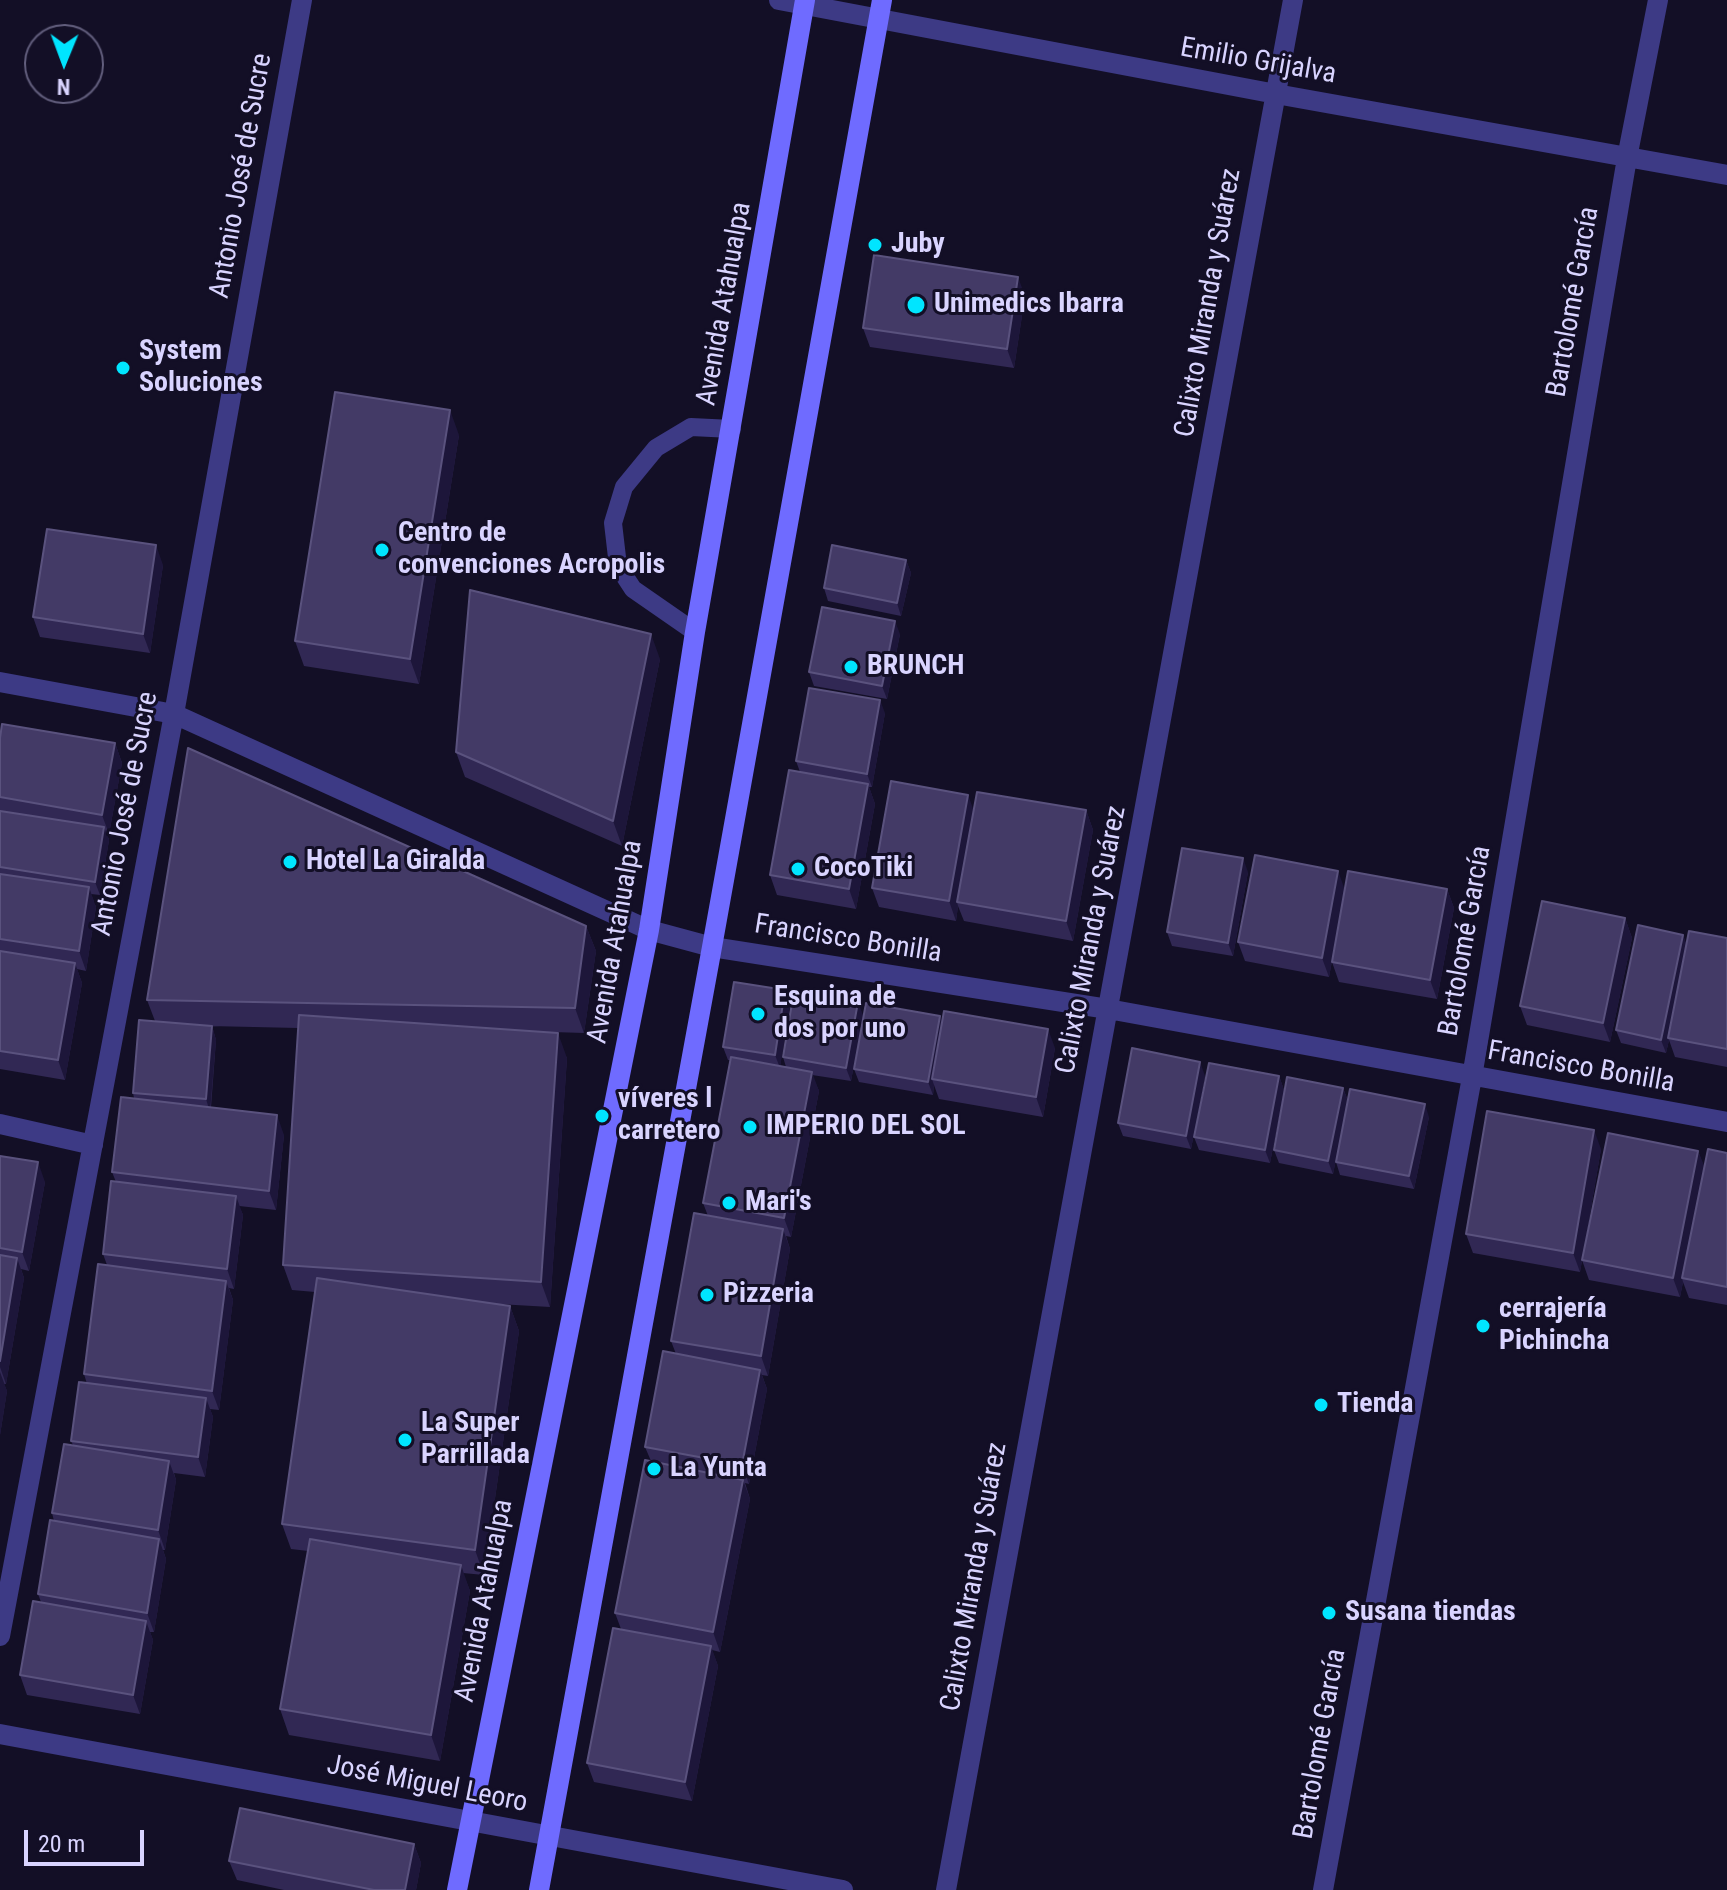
<!DOCTYPE html>
<html>
<head>
<meta charset="utf-8">
<style>
  body { margin:0 }
  #map { position:relative; width:1727px; height:1890px; overflow:hidden; background:#130f26; font-family:"Roboto Condensed",sans-serif }
  canvas { display:block }
  .north { position:absolute; left:24px; top:24px; width:80px; height:80px; box-sizing:border-box; background:#130f26; border:2px solid #625e7d; border-radius:50%; rotate:181deg; font-size:22px; font-weight:700; line-height:32px; text-align:center; color:#d9d4ff }
  .north::after { content:''; display:block; margin:auto; width:28px; height:36px; background:#00e5ff; clip-path:polygon(50% 0,100% 100%,50% 72%,0 100%) }
  .scale { position:absolute; left:24px; top:1830px; width:120px; height:36px; box-sizing:border-box; border:4px solid #d9d4ff; border-top:0; padding-left:10px; font-size:24px; line-height:28px; white-space:nowrap; color:#d9d4ff; -webkit-text-stroke:6px #130f26; paint-order:stroke }
</style>
</head>
<body>
<div id="map">
<canvas width="1727" height="1890"></canvas>
<div class="north">N</div>
<div class="scale">20 m</div>
</div>
<script>
const ctx = document.querySelector('canvas').getContext('2d');
ctx.lineJoin = 'round';
const poly = rows => new Path2D(rows.map(r => 'M' + r).join(''));
function strokePath(path, color, width, dash) { ctx.strokeStyle = color; ctx.lineWidth = width; ctx.lineCap = dash ? 'butt' : 'round'; ctx.setLineDash(dash || []); ctx.stroke(path); }
function fill(path, color) { ctx.fillStyle = color; ctx.fill(path, 'evenodd'); }
function write(font, color, halo, rows, align = 'center') {
  ctx.font = font + ' "Roboto Condensed",sans-serif'; ctx.lineWidth = 6; ctx.setLineDash([]); ctx.textBaseline = 'middle'; ctx.strokeStyle = halo; ctx.fillStyle = color; for (const [text, x, y, turn = 0] of rows) {
    ctx.save(); ctx.translate(x, y); ctx.rotate((+turn || 0) * Math.PI / 180); ctx.textAlign = isNaN(turn) ? turn : align; if (halo) ctx.strokeText(text, 0, 0); ctx.fillText(text, 0, 0); ctx.restore();
  }
}
strokePath(poly([
  [695,632,633,589,618,566,613,523,624,487,656,448,691,427,732,429]
]), '#3d3a85', 18);
strokePath(poly([
  [779,0,1276,94,1727,175],
  [0,682,174,714,649,930,712,947,1108,1009,1727,1122],
  [0,1124,93,1145],
  [0,1636,174,714,302,0],
  [0,1734,843,1890],
  [946,1890,1293,0],
  [1323,1890,1472,1077,1627,158,1658,0]
]), '#3d3a85', 20);
strokePath(poly([
  [457,1890,649,930,695,632,805,0],
  [539,1890,712,947,882,0]
]), '#6f6bff', 20);
fill(poly([
  [1025,296,1014,368,870,347,863,328],
  [459,435,419,684,304,666,295,641],
  [906,560,911,573,901,616,828,601,824,588],
  [163,565,150,653,40,637,33,617],
  [900,634,887,699,814,686,809,672],
  [660,659,622,846,465,777,456,752],
  [885,713,872,787,869,787,875,804,856,909,777,895,770,875,800,772,796,761],
  [0,738,115,743,122,763,109,834,107,834,109,840,100,895,91,894,96,907,86,971,77,969,82,983,65,1080,0,1069],
  [973,810,1086,810,1093,830,1073,941,964,921,958,906,956,921,879,907,872,888],
  [1248,872,1233,956,1172,946,1167,932],
  [1345,888,1447,889,1454,908,1437,999,1339,982,1332,962,1334,950,1329,977,1245,961,1238,942],
  [1625,918,1632,938,1610,1042,1527,1025,1520,1006],
  [586,926,596,951,584,1033,552,1032,567,1058,550,1307,498,1304,510,1306,519,1331,484,1575,463,1573,470,1591,440,1761,289,1735,280,1709,308,1551,291,1549,282,1524,315,1292,292,1290,283,1265,298,1028,209,1026,212,1026,216,1040,211,1107,284,1135,276,1210,239,1206,243,1215,234,1289,229,1288,233,1300,219,1410,210,1409,213,1417,205,1477,174,1473,176,1480,165,1550,163,1550,166,1559,154,1632,150,1632,153,1640,140,1714,27,1695,20,1675,41,1602,38,1594,54,1521,52,1513,73,1445,71,1441,87,1384,84,1374,107,1265,103,1254,116,1182,112,1172,134,1098,133,1093,155,1021,147,1000],
  [1683,935,1686,944,1727,938,1727,1067,1675,1057,1669,1040,1666,1053,1621,1043,1616,1030],
  [790,1004,780,1066,786,1067,783,1057,863,1015,851,1081,812,1075,819,1091,791,1237,786,1236,790,1249,768,1376,762,1375,767,1389,749,1484,745,1483,750,1499,720,1652,712,1650,718,1666,692,1801,594,1782,587,1763,621,1629,615,1613,651,1461,645,1447,676,1354,671,1341,708,1216,703,1203,730,1060,728,1060,723,1047],
  [942,1023,1055,1048,1043,1117,939,1099,934,1085,933,1095,859,1082,854,1069],
  [1205,1076,1191,1149,1123,1136,1118,1123],
  [1279,1076,1284,1090,1270,1163,1199,1150,1194,1137],
  [1343,1088,1348,1101,1333,1174,1279,1163,1274,1150],
  [1429,1117,1414,1189,1340,1175,1336,1162],
  [1601,1149,1580,1272,1473,1253,1466,1234],
  [1698,1151,1704,1167,1727,1153,1727,1305,1689,1298,1683,1282,1680,1297,1589,1280,1582,1260],
  [0,1156,45,1182,29,1271,21,1269,24,1278,6,1384,4,1384,7,1391,0,1435],
  [414,1844,421,1863,416,1890,284,1890,237,1880,229,1861]
]), '#312854');
fill(poly([
  [1018,277,1025,296,1014,368,1007,349],
  [450,410,459,435,419,684,410,659],
  [156,545,163,565,150,653,143,634],
  [906,560,911,573,901,616,897,603],
  [895,621,900,634,887,699,882,686],
  [651,634,660,659,622,846,613,821],
  [880,700,885,713,872,787,867,774],
  [115,743,122,763,109,834,102,815],
  [868,784,875,804,856,909,849,889],
  [968,795,975,814,957,902,958,906,956,921,949,901],
  [1086,810,1093,830,1073,941,1066,921],
  [104,827,109,840,100,895,95,882],
  [1243,858,1248,872,1233,956,1228,943],
  [1338,871,1345,890,1329,977,1322,958],
  [89,887,96,907,86,971,79,951],
  [1447,889,1454,908,1437,999,1430,980],
  [1625,918,1632,938,1610,1042,1603,1023],
  [586,926,596,951,584,1033,575,1008],
  [1683,935,1688,948,1668,1038,1669,1040,1666,1053,1661,1040],
  [75,963,82,983,65,1080,58,1060],
  [785,990,790,1004,780,1068,775,1055],
  [858,1002,863,1015,851,1081,846,1068],
  [940,1016,944,1030,932,1079,934,1085,933,1095,928,1082],
  [212,1026,216,1040,210,1112,206,1099],
  [1048,1029,1055,1048,1043,1117,1036,1097],
  [558,1033,567,1058,550,1307,541,1282],
  [1200,1062,1205,1076,1191,1149,1186,1136],
  [812,1072,819,1091,791,1237,784,1218],
  [1279,1076,1284,1090,1270,1163,1265,1150],
  [1343,1088,1348,1101,1333,1174,1328,1161],
  [1425,1104,1429,1117,1414,1189,1409,1176],
  [277,1115,284,1135,276,1210,269,1191],
  [1594,1130,1601,1149,1580,1272,1573,1253],
  [1698,1151,1706,1170,1682,1278,1683,1282,1680,1297,1673,1278],
  [38,1162,45,1182,29,1271,22,1252],
  [236,1196,243,1215,234,1289,227,1269],
  [783,1229,790,1249,768,1376,761,1356],
  [17,1258,24,1278,6,1384,0,1367,0,1361],
  [226,1281,233,1300,219,1410,212,1391],
  [510,1306,519,1331,484,1575,475,1550],
  [760,1370,767,1389,749,1484,742,1465],
  [0,1372,7,1391,0,1435],
  [206,1398,213,1417,205,1477,198,1457],
  [169,1461,176,1480,165,1550,158,1530],
  [743,1480,750,1499,720,1652,713,1632],
  [159,1539,166,1559,154,1632,147,1613],
  [461,1565,470,1591,440,1761,431,1735],
  [146,1621,153,1640,140,1714,133,1695],
  [711,1646,718,1666,692,1801,685,1782],
  [414,1844,421,1863,416,1890,405,1890]
]), '#1d163a');
const building = poly([
  [874,255,1018,277,1007,349,863,328,874,255],
  [335,392,450,410,410,659,295,641,335,392],
  [47,529,156,545,143,634,33,617,47,529],
  [832,545,906,560,897,603,824,588,832,545],
  [470,590,651,634,613,821,456,752,470,590],
  [822,607,895,621,882,686,809,672,822,607],
  [809,688,880,700,867,774,796,761,809,688],
  [2,724,115,743,102,815,0,797,0,738,2,724],
  [188,748,586,926,575,1008,147,1000,188,748],
  [789,770,868,784,849,889,770,875,789,770],
  [891,781,968,795,949,901,872,888,891,781],
  [977,792,1086,810,1066,921,957,902,977,792],
  [0,811,104,827,95,882,0,867,0,811],
  [1182,848,1243,858,1228,943,1167,932,1182,848],
  [1255,855,1338,871,1322,958,1238,942,1255,855],
  [1348,871,1447,889,1430,980,1332,962,1348,871],
  [0,874,89,887,79,951,0,939,0,874],
  [1542,901,1625,918,1603,1023,1520,1006,1542,901],
  [1638,925,1683,935,1661,1040,1616,1030,1638,925],
  [1689,931,1727,938,1727,1049,1668,1038,1689,931],
  [0,951,75,963,58,1060,0,1051,0,951],
  [734,982,785,990,775,1055,723,1047,734,982],
  [794,991,858,1002,846,1068,783,1057,794,991],
  [866,1003,940,1016,928,1082,854,1069,866,1003],
  [944,1011,1048,1029,1036,1097,932,1079,944,1011],
  [299,1015,558,1033,541,1282,283,1265,299,1015],
  [139,1020,212,1026,206,1099,133,1093,139,1020],
  [1132,1048,1200,1062,1186,1136,1118,1123,1132,1048],
  [731,1057,812,1072,784,1218,703,1203,731,1057],
  [1209,1063,1279,1076,1265,1150,1194,1137,1209,1063],
  [1287,1077,1343,1088,1328,1161,1274,1150,1287,1077],
  [1350,1089,1425,1104,1409,1176,1336,1162,1350,1089],
  [121,1097,277,1115,269,1191,112,1172,121,1097],
  [1487,1111,1594,1130,1573,1253,1466,1234,1487,1111],
  [1608,1133,1698,1151,1673,1278,1582,1260,1608,1133],
  [1708,1149,1727,1153,1727,1287,1682,1278,1708,1149],
  [0,1156,38,1162,22,1252,0,1248,0,1156],
  [111,1181,236,1196,227,1269,103,1254,111,1181],
  [694,1213,783,1229,761,1356,671,1341,694,1213],
  [0,1255,17,1258,0,1361,0,1255],
  [98,1264,226,1281,212,1391,84,1374,98,1264],
  [317,1278,510,1306,475,1550,282,1524,317,1278],
  [663,1351,760,1370,742,1465,645,1447,663,1351],
  [79,1382,206,1398,198,1457,71,1441,79,1382],
  [64,1444,169,1461,158,1530,52,1513,64,1444],
  [645,1460,743,1480,713,1632,615,1613,645,1460],
  [50,1520,159,1539,147,1613,38,1594,50,1520],
  [310,1539,461,1565,431,1735,280,1709,310,1539],
  [33,1601,146,1621,133,1695,20,1675,33,1601],
  [613,1628,711,1646,685,1782,587,1763,613,1628],
  [240,1808,414,1844,405,1890,374,1890,229,1861,240,1808]
]);
fill(building, '#433a66');
strokePath(building, '#5a527e', 2);
for (const [x, y, r, color] of [
  [875,245,8,"#00e5ff"],
  [916,305,10,"#00e5ff"],
  [123,368,8,"#00e5ff"],
  [382,550,8,"#00e5ff"],
  [851,667,8,"#00e5ff"],
  [290,862,8,"#00e5ff"],
  [798,869,8,"#00e5ff"],
  [758,1014,8,"#00e5ff"],
  [602,1116,8,"#00e5ff"],
  [750,1127,8,"#00e5ff"],
  [729,1203,8,"#00e5ff"],
  [707,1295,8,"#00e5ff"],
  [1483,1326,8,"#00e5ff"],
  [1321,1405,8,"#00e5ff"],
  [405,1440,8,"#00e5ff"],
  [654,1469,8,"#00e5ff"],
  [1329,1613,8,"#00e5ff"]
]) { const dot = new Path2D(); dot.arc(x, y, r, 0, 2 * Math.PI); ctx.fillStyle = color; ctx.fill(dot); strokePath(dot, '#130f26', 3); }
write('28px', '#d9d4ff', '#130f26', [
  ["Emilio Grijalva",1258,62,10],
  ["Antonio José de Sucre",242,176,-80],
  ["Bartolomé García",1574,302,-80],
  ["Calixto Miranda y Suárez",1209,303,-80],
  ["Avenida Atahualpa",725,304,-80],
  ["Antonio José de Sucre",126,814,-79],
  ["Francisco Bonilla",848,940,9],
  ["Calixto Miranda y Suárez",1092,940,-79],
  ["Bartolomé García",1466,941,-80],
  ["Avenida Atahualpa",616,942,-80],
  ["Francisco Bonilla",1581,1068,10],
  ["Calixto Miranda y Suárez",975,1577,-80],
  ["Avenida Atahualpa",485,1601,-79],
  ["Bartolomé García",1321,1744,-80],
  ["José Miguel Leoro",427,1785,11]
]);
write('bold 28px', '#d9d4ff', '#130f26', [
  ["Juby",891,245],
  ["Unimedics Ibarra",934,305],
  ["System",139,352],
  ["Soluciones",139,384],
  ["Centro de",398,534],
  ["convenciones Acropolis",398,566],
  ["BRUNCH",867,667],
  ["Hotel La Giralda",306,862],
  ["CocoTiki",814,869],
  ["Esquina de",774,998],
  ["dos por uno",774,1030],
  ["víveres l",618,1100],
  ["carretero",618,1132],
  ["IMPERIO DEL SOL",766,1127],
  ["Mari's",745,1203],
  ["Pizzeria",723,1295],
  ["cerrajería",1499,1310],
  ["Pichincha",1499,1342],
  ["Tienda",1337,1405],
  ["La Super",421,1424],
  ["Parrillada",421,1456],
  ["La Yunta",670,1469],
  ["Susana tiendas",1345,1613]
], 'left');
</script>
</body>
</html>
